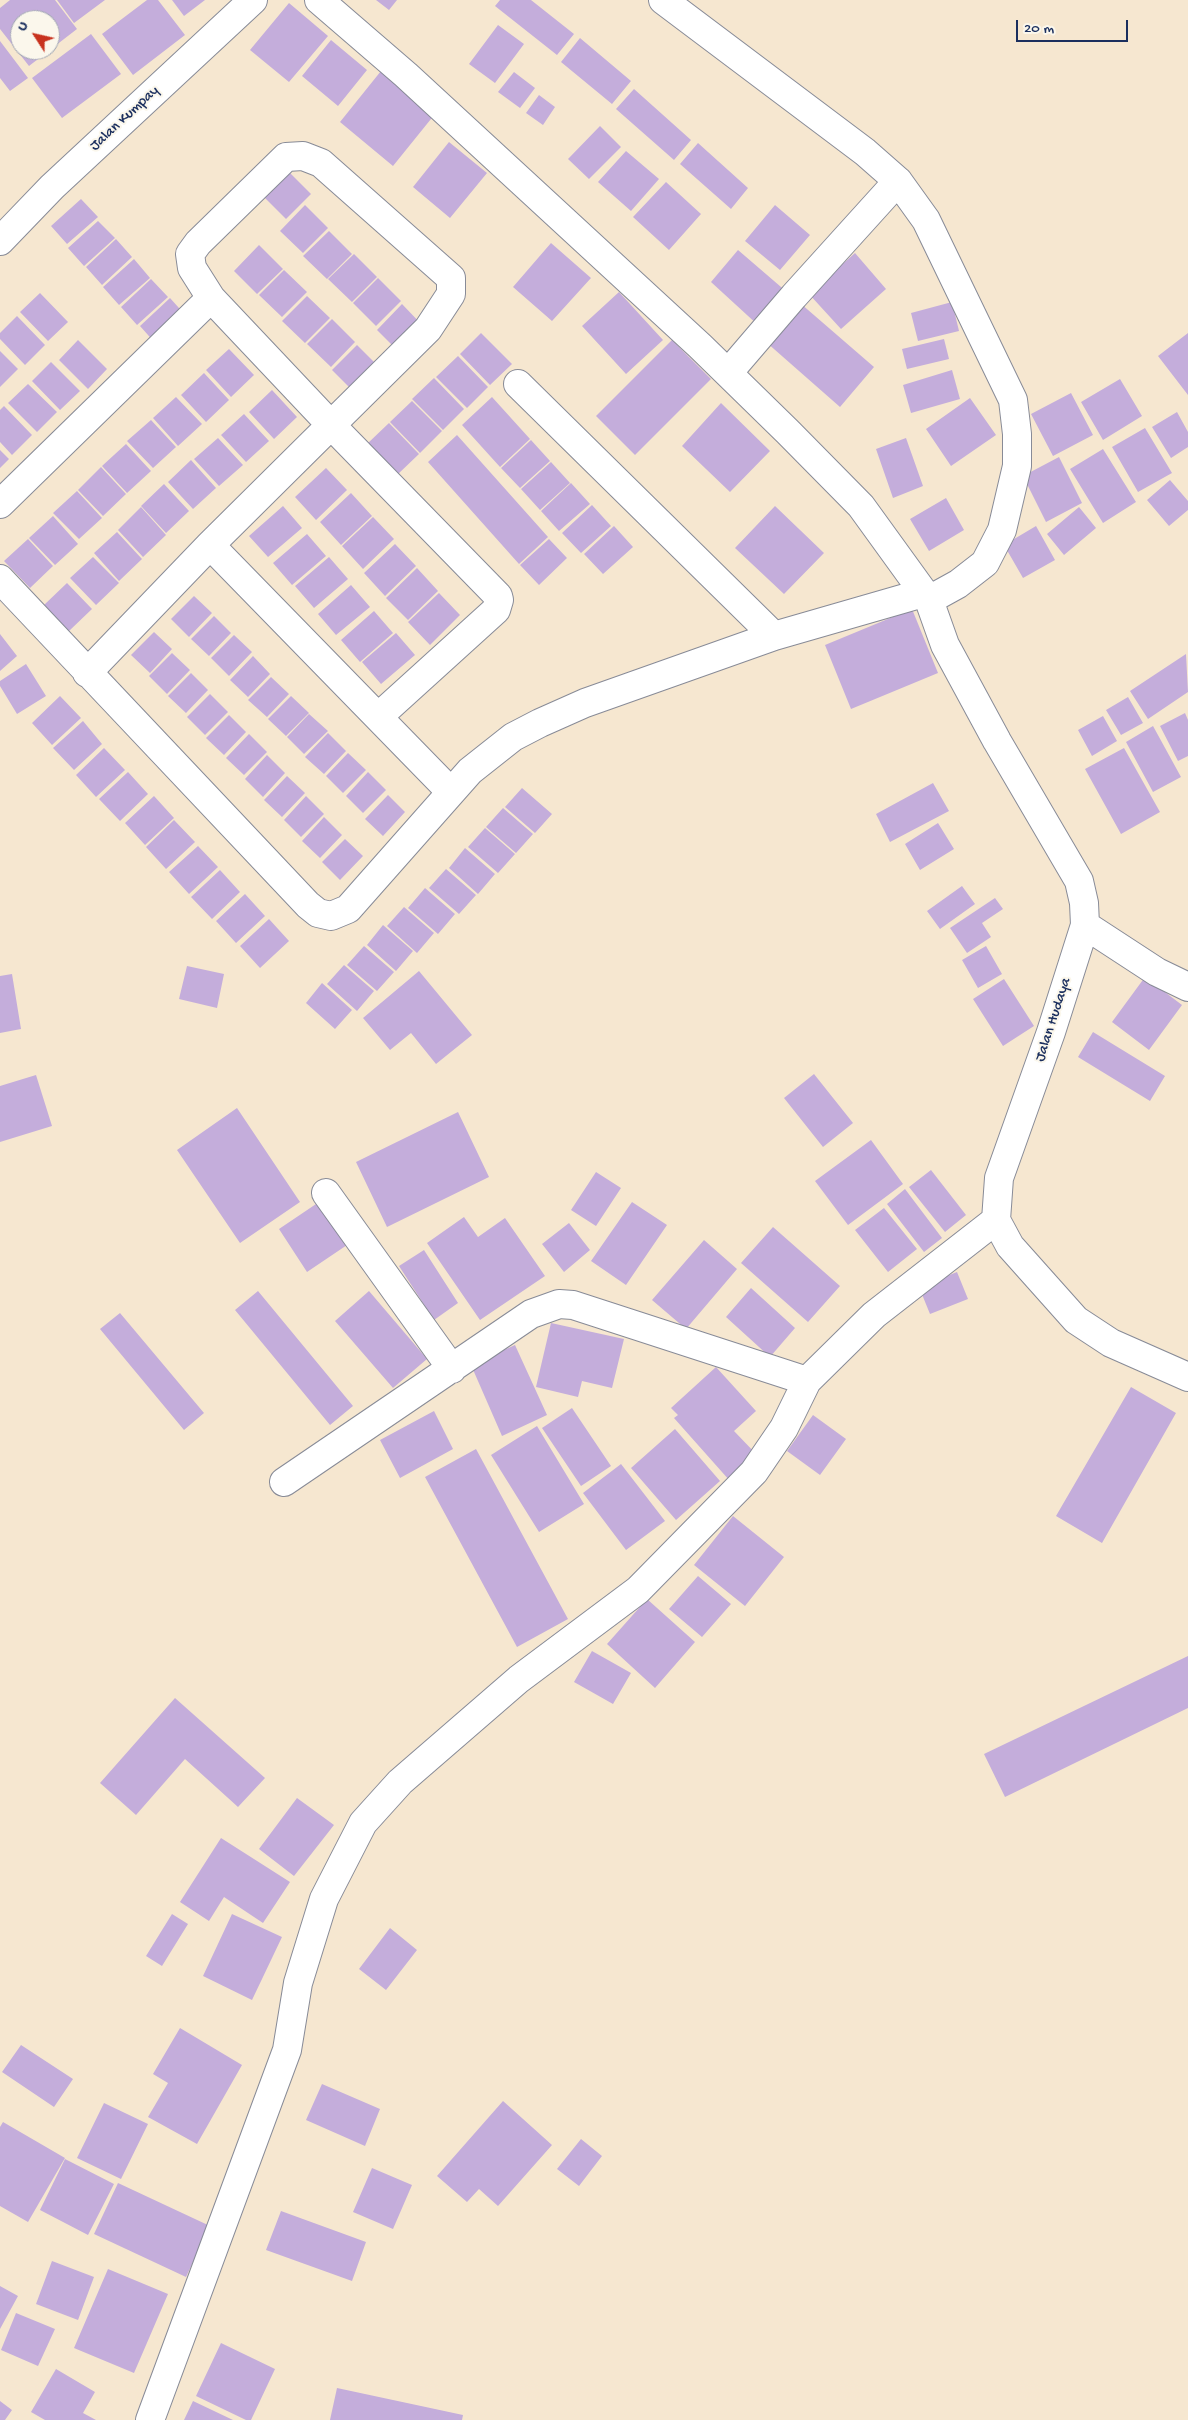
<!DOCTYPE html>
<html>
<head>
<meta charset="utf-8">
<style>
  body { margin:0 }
  #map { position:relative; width:1188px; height:2420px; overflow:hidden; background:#f6e7d0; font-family:"Gochi Hand",sans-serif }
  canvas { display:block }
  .north { position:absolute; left:10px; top:10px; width:50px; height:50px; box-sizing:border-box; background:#fbf7ec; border:1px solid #a1a7b3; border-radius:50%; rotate:305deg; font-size:14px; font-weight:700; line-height:20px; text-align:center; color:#1b2f5e }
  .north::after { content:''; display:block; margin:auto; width:18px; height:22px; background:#c8321e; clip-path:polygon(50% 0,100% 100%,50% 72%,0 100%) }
  .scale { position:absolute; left:1016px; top:20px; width:112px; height:22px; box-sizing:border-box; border:2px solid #1b2f5e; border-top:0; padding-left:6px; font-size:15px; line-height:18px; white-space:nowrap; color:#1b2f5e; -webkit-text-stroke:4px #fbf7ec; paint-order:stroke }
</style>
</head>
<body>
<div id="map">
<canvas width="1188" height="2420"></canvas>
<div class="north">U</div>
<div class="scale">20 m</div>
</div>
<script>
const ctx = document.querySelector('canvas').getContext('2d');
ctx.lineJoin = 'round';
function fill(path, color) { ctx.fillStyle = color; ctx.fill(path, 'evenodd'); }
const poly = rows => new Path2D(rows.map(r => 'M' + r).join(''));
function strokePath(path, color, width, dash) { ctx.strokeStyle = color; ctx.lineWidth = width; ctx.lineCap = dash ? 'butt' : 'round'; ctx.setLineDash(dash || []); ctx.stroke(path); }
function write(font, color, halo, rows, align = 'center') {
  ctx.font = font + ' "Gochi Hand",sans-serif'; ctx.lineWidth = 4; ctx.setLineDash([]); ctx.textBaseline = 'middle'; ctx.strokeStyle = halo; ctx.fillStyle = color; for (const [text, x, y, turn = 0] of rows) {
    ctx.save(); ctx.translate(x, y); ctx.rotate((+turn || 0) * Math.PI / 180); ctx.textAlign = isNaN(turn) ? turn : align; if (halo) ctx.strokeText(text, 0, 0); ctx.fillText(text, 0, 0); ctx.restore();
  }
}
fill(poly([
  [10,0,55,0,77,29,29,66,0,29,0,8],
  [20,20,50,20,50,50,20,50],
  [57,0,105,0,74,23],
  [147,0,158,0,185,35,133,75,102,34],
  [172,0,205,0,184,16],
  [376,0,397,0,389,10],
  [500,0,531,0,574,34,557,55,495,6],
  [289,3,328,36,289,82,250,50],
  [498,25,524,44,495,83,469,64],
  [91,34,121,74,62,118,32,78],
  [580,38,631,81,612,104,561,62],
  [331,40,367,70,338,106,302,76],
  [0,41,28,78,10,91,0,78],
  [381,71,435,114,393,166,340,122],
  [514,72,535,88,520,108,498,92],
  [634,89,691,140,674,160,616,109],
  [539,95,555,107,543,125,526,113],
  [600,126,621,147,589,179,568,159],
  [449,142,487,173,450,218,413,187],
  [698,143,748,188,731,209,680,164],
  [626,151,659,179,631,211,598,182],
  [288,171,311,194,286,219,263,196],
  [666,182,701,214,669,250,633,217],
  [81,199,98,217,67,244,51,226],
  [305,205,328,228,303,253,280,231],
  [775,205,810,235,780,270,745,241],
  [98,221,115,238,84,266,68,248],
  [329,231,352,254,327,279,303,256],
  [116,239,132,257,102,285,86,267],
  [551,243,591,278,552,321,513,287],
  [259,245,283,269,257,294,234,271],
  [738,250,788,293,759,326,711,282],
  [855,253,886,289,841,329,809,294],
  [354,254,377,277,352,302,328,279],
  [134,259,150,278,119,305,103,287],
  [284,270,307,292,282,317,259,295],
  [378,278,401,301,376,326,353,303],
  [151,279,168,297,137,325,121,307],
  [619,292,663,340,626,374,582,326],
  [40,293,68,322,48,341,20,312],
  [307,296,330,318,305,343,282,321],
  [170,298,187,317,156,344,140,326],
  [952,302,959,331,918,341,911,313],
  [800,303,874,367,840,407,766,342],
  [402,304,424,327,400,353,377,330],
  [17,316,45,345,25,365,0,339,0,333],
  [332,319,355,342,331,367,307,344],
  [481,333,512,364,490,385,460,354],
  [1188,333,1188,395,1158,356],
  [944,339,949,359,907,369,902,349],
  [78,340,107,369,88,389,59,360],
  [672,340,711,379,635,455,596,416],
  [357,345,379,367,355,393,332,370],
  [229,349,254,375,231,397,206,370],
  [0,351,18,369,0,387],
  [458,356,488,387,467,408,436,377],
  [51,362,80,391,60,410,32,381],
  [952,370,960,399,911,413,903,385],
  [204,373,229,400,206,422,181,395],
  [434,378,464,409,443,430,412,399],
  [1120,379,1142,416,1103,440,1081,402],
  [28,384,57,412,37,432,8,403],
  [272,390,297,417,274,439,249,412],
  [1071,393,1093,435,1053,456,1031,414],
  [176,397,202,424,178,446,153,418],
  [492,397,530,439,500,467,462,425],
  [970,398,996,435,951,466,926,429],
  [412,401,442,431,420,453,390,422],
  [721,403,770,451,730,492,682,446],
  [4,406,32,435,12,455,0,442,0,410],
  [1177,412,1188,432,1188,447,1171,458,1152,427],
  [244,414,269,441,246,462,221,435],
  [151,420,176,447,153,468,127,441],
  [389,423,419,454,397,475,367,444],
  [1145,428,1172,473,1138,492,1112,447],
  [457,435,548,537,519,564,428,462],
  [218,438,243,465,219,486,194,459],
  [906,438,923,486,893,498,876,449],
  [531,440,550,461,520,488,501,468],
  [126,444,151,471,127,493,102,466],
  [1103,449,1136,502,1103,523,1070,469],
  [0,450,9,459,0,468],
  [1059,457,1082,503,1046,522,1023,476],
  [191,460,216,488,193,509,168,482],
  [551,462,570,483,540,510,521,489],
  [101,467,126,494,103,516,78,490],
  [326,468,347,490,316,520,295,497],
  [1170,480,1188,501,1188,510,1169,526,1147,500],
  [571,483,590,504,559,531,541,511],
  [164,484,189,511,166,533,141,506],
  [77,491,102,518,79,539,53,513],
  [351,493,372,516,341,545,320,522],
  [946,498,964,530,929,551,910,519],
  [592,505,611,526,581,553,562,533],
  [283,506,302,528,268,557,249,536],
  [775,506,824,553,784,594,735,548],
  [141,507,166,535,143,557,118,530],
  [1079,507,1096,528,1064,555,1047,534],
  [53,516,78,544,55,565,29,538],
  [373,517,394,539,363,569,342,546],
  [614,526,633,547,603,574,584,554],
  [1036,526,1055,560,1023,578,1004,545],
  [117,532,142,559,119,581,94,553],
  [307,534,326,556,292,585,273,563],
  [28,539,53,566,30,588,4,561],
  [549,539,567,558,539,585,520,565],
  [395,544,416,566,385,596,364,573],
  [93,557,119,583,96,605,70,578],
  [329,557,348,579,314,608,295,586],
  [417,568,438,591,408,620,386,598],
  [67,583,92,609,69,631,44,605],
  [351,585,370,607,336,635,318,614],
  [439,593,460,615,430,645,408,622],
  [194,596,212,613,189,637,171,619],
  [912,609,938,673,851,709,825,645],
  [374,611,393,633,360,662,341,640],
  [214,616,231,633,209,656,191,639],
  [154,632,172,649,150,673,131,655],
  [396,633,415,655,381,684,362,662],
  [0,634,17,656,0,671],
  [234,635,252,652,229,676,211,658],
  [172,653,190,670,167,694,149,676],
  [1186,654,1188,692,1148,719,1130,691],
  [253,656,270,674,248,697,230,680],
  [26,664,46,696,17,714,0,686,0,681],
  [191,673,208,690,186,713,168,696],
  [271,677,289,694,267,717,248,700],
  [210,694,228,712,205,735,187,717],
  [60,696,81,718,52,745,32,723],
  [291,696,309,713,286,736,268,719],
  [1128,697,1143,723,1121,735,1106,710],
  [1185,713,1188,720,1188,756,1178,761,1160,726],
  [309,714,328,731,304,754,287,737],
  [229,715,246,732,224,755,206,738],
  [1103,716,1117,741,1092,756,1078,730],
  [83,721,102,744,74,770,53,748],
  [1153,726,1181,777,1153,792,1126,742],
  [328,733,346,751,324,774,305,757],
  [249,734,267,752,244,775,226,758],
  [104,748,125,770,96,797,76,775],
  [1124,748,1160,812,1121,834,1085,769],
  [348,753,366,770,343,793,326,776],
  [267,755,285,773,263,797,245,779],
  [128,772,148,794,120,821,99,799],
  [368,772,386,790,363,813,346,796],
  [287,776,305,793,282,817,264,800],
  [933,783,949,811,890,842,876,814],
  [522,788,552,814,535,833,505,807],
  [388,795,405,812,383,836,365,819],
  [154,796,174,818,145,845,125,823],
  [306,796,324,814,301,837,284,820],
  [503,808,533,834,516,853,486,827],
  [324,817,342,835,320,858,302,841],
  [174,820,195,842,166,869,146,847],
  [938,823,954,849,920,870,905,844],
  [485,828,515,854,498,873,468,847],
  [345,839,363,856,340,880,322,862],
  [198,846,218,867,189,894,169,872],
  [465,848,495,874,478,894,449,868],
  [446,869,476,895,459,914,429,888],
  [220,870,240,892,212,919,191,897],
  [962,886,975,904,940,929,927,911],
  [425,888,455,914,438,934,408,908],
  [245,894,265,916,236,943,216,921],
  [995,898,1003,909,982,923,991,937,967,953,950,928],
  [404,907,434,933,417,953,387,926],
  [269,919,289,941,260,968,240,946],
  [383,925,413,951,396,971,367,945],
  [364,946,394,972,377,991,347,965],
  [986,946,1002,974,978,988,962,960],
  [344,965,374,991,357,1011,327,984],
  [187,966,224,974,217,1008,179,999],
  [419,971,472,1035,436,1064,411,1033,390,1050,363,1018],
  [12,974,21,1029,0,1033,0,976],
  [1145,977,1182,1005,1149,1050,1112,1022],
  [1004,979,1034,1026,1003,1046,973,999],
  [322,983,352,1010,335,1029,306,1003],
  [1093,1032,1165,1076,1150,1101,1078,1057],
  [814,1074,853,1123,823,1147,784,1098],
  [36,1075,52,1126,0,1142,0,1086],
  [237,1108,300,1202,240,1243,177,1150],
  [458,1112,489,1177,387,1227,356,1162],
  [871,1140,903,1184,848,1225,815,1181],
  [931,1170,966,1215,945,1232,909,1187],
  [596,1172,621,1188,596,1226,571,1210],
  [905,1189,942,1238,924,1252,887,1204],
  [322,1200,350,1243,307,1272,279,1229],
  [632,1202,667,1225,626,1285,591,1261],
  [884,1208,917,1249,888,1272,855,1230],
  [464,1217,478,1237,505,1218,545,1276,480,1320,427,1243],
  [569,1223,590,1250,564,1272,542,1244],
  [773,1227,840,1286,808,1322,741,1263],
  [704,1240,737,1269,686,1329,652,1300],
  [424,1250,458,1303,434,1320,399,1266],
  [957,1272,968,1299,930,1314,919,1287],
  [751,1288,795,1328,770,1357,726,1317],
  [258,1291,353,1406,330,1425,235,1310],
  [369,1291,427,1359,393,1388,335,1321],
  [120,1313,204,1413,184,1430,100,1329],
  [551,1323,624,1339,612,1388,582,1381,578,1397,536,1387],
  [515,1345,547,1415,502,1436,471,1365],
  [716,1367,756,1411,734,1431,758,1456,730,1481,674,1418,678,1415,671,1408],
  [1131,1387,1176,1413,1102,1543,1056,1516],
  [572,1408,611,1466,581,1486,542,1428],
  [434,1411,453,1449,400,1478,380,1440],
  [813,1415,846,1439,820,1475,787,1451],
  [537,1426,584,1504,539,1532,491,1455],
  [675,1429,720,1481,676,1520,631,1468],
  [476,1449,568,1619,517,1647,425,1477],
  [621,1464,665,1521,626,1550,583,1493],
  [733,1516,784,1557,745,1606,694,1565],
  [698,1576,731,1604,702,1637,669,1609],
  [647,1599,695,1642,655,1688,607,1644],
  [592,1651,631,1673,613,1704,574,1682],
  [1188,1656,1188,1708,1005,1797,984,1754],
  [175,1698,265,1778,238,1807,185,1759,136,1815,100,1783],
  [297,1798,334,1825,294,1876,259,1849],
  [221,1838,290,1882,263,1923,224,1897,209,1921,180,1902],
  [172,1914,188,1924,162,1966,146,1956],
  [232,1914,282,1937,252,2000,203,1976],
  [390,1928,417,1950,386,1990,359,1969],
  [180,2028,242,2065,197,2144,148,2117,168,2083,153,2074],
  [21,2045,73,2079,54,2107,2,2072],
  [322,2084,380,2109,365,2146,306,2120],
  [503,2101,552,2145,498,2206,479,2189,467,2202,437,2176],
  [104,2103,148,2124,121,2179,77,2158],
  [3,2122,65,2158,28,2222,0,2206,0,2127],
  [581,2139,602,2156,579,2186,557,2169],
  [65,2159,114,2184,88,2235,40,2210],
  [372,2168,412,2185,393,2229,353,2212],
  [118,2183,210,2226,186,2277,94,2234],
  [281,2211,366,2242,352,2281,266,2250],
  [52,2261,94,2277,78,2320,36,2304],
  [108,2269,168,2294,134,2373,74,2348],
  [0,2286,18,2296,0,2329],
  [16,2313,55,2329,38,2366,1,2350],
  [221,2343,275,2369,251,2420,246,2420,196,2396],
  [56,2369,95,2392,83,2413,96,2420,45,2420,31,2412],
  [337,2388,463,2415,462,2420,330,2420],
  [0,2401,12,2410,5,2420,0,2420],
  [193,2401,233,2420,184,2420]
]), '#c4addb');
const minor = poly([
  [319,0,406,75,700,346,788,432,861,506,929,600,945,645,997,741,1079,881,1084,903,1085,925,1051,1032,999,1178,996,1220,1010,1246,1076,1320,1111,1343,1188,1377],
  [663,0,865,152,898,181,926,220,1013,400,1017,434,1017,466,1002,530,985,563,958,584,929,600],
  [0,241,52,187,253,0],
  [728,373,794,296,898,181],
  [518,384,774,636],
  [0,504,211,298],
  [210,545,451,792],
  [0,579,308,905,318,913,331,916,348,909,470,771,513,737,540,723,585,703,774,636,923,593],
  [87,673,210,545,331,425,428,329,451,294,451,278,321,163,303,156,286,157,198,243,190,254,192,268,211,298,331,425,498,596,499,600,496,610,378,717],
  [1085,925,1157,972,1188,987],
  [326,1193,452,1369],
  [284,1482,531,1314,559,1304,573,1305,807,1381],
  [150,2420,287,2050,298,1983,324,1899,363,1823,400,1782,519,1679,638,1590,754,1472,784,1428,807,1381,874,1315,996,1220]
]);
strokePath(minor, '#888b97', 30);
strokePath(minor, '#fff', 28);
write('15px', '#1b2f5e', '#fbf7ec', [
  ["Jalan Kumpay",125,119,-43],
  ["Jalan Hudaya",1054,1020,-72]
]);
</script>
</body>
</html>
